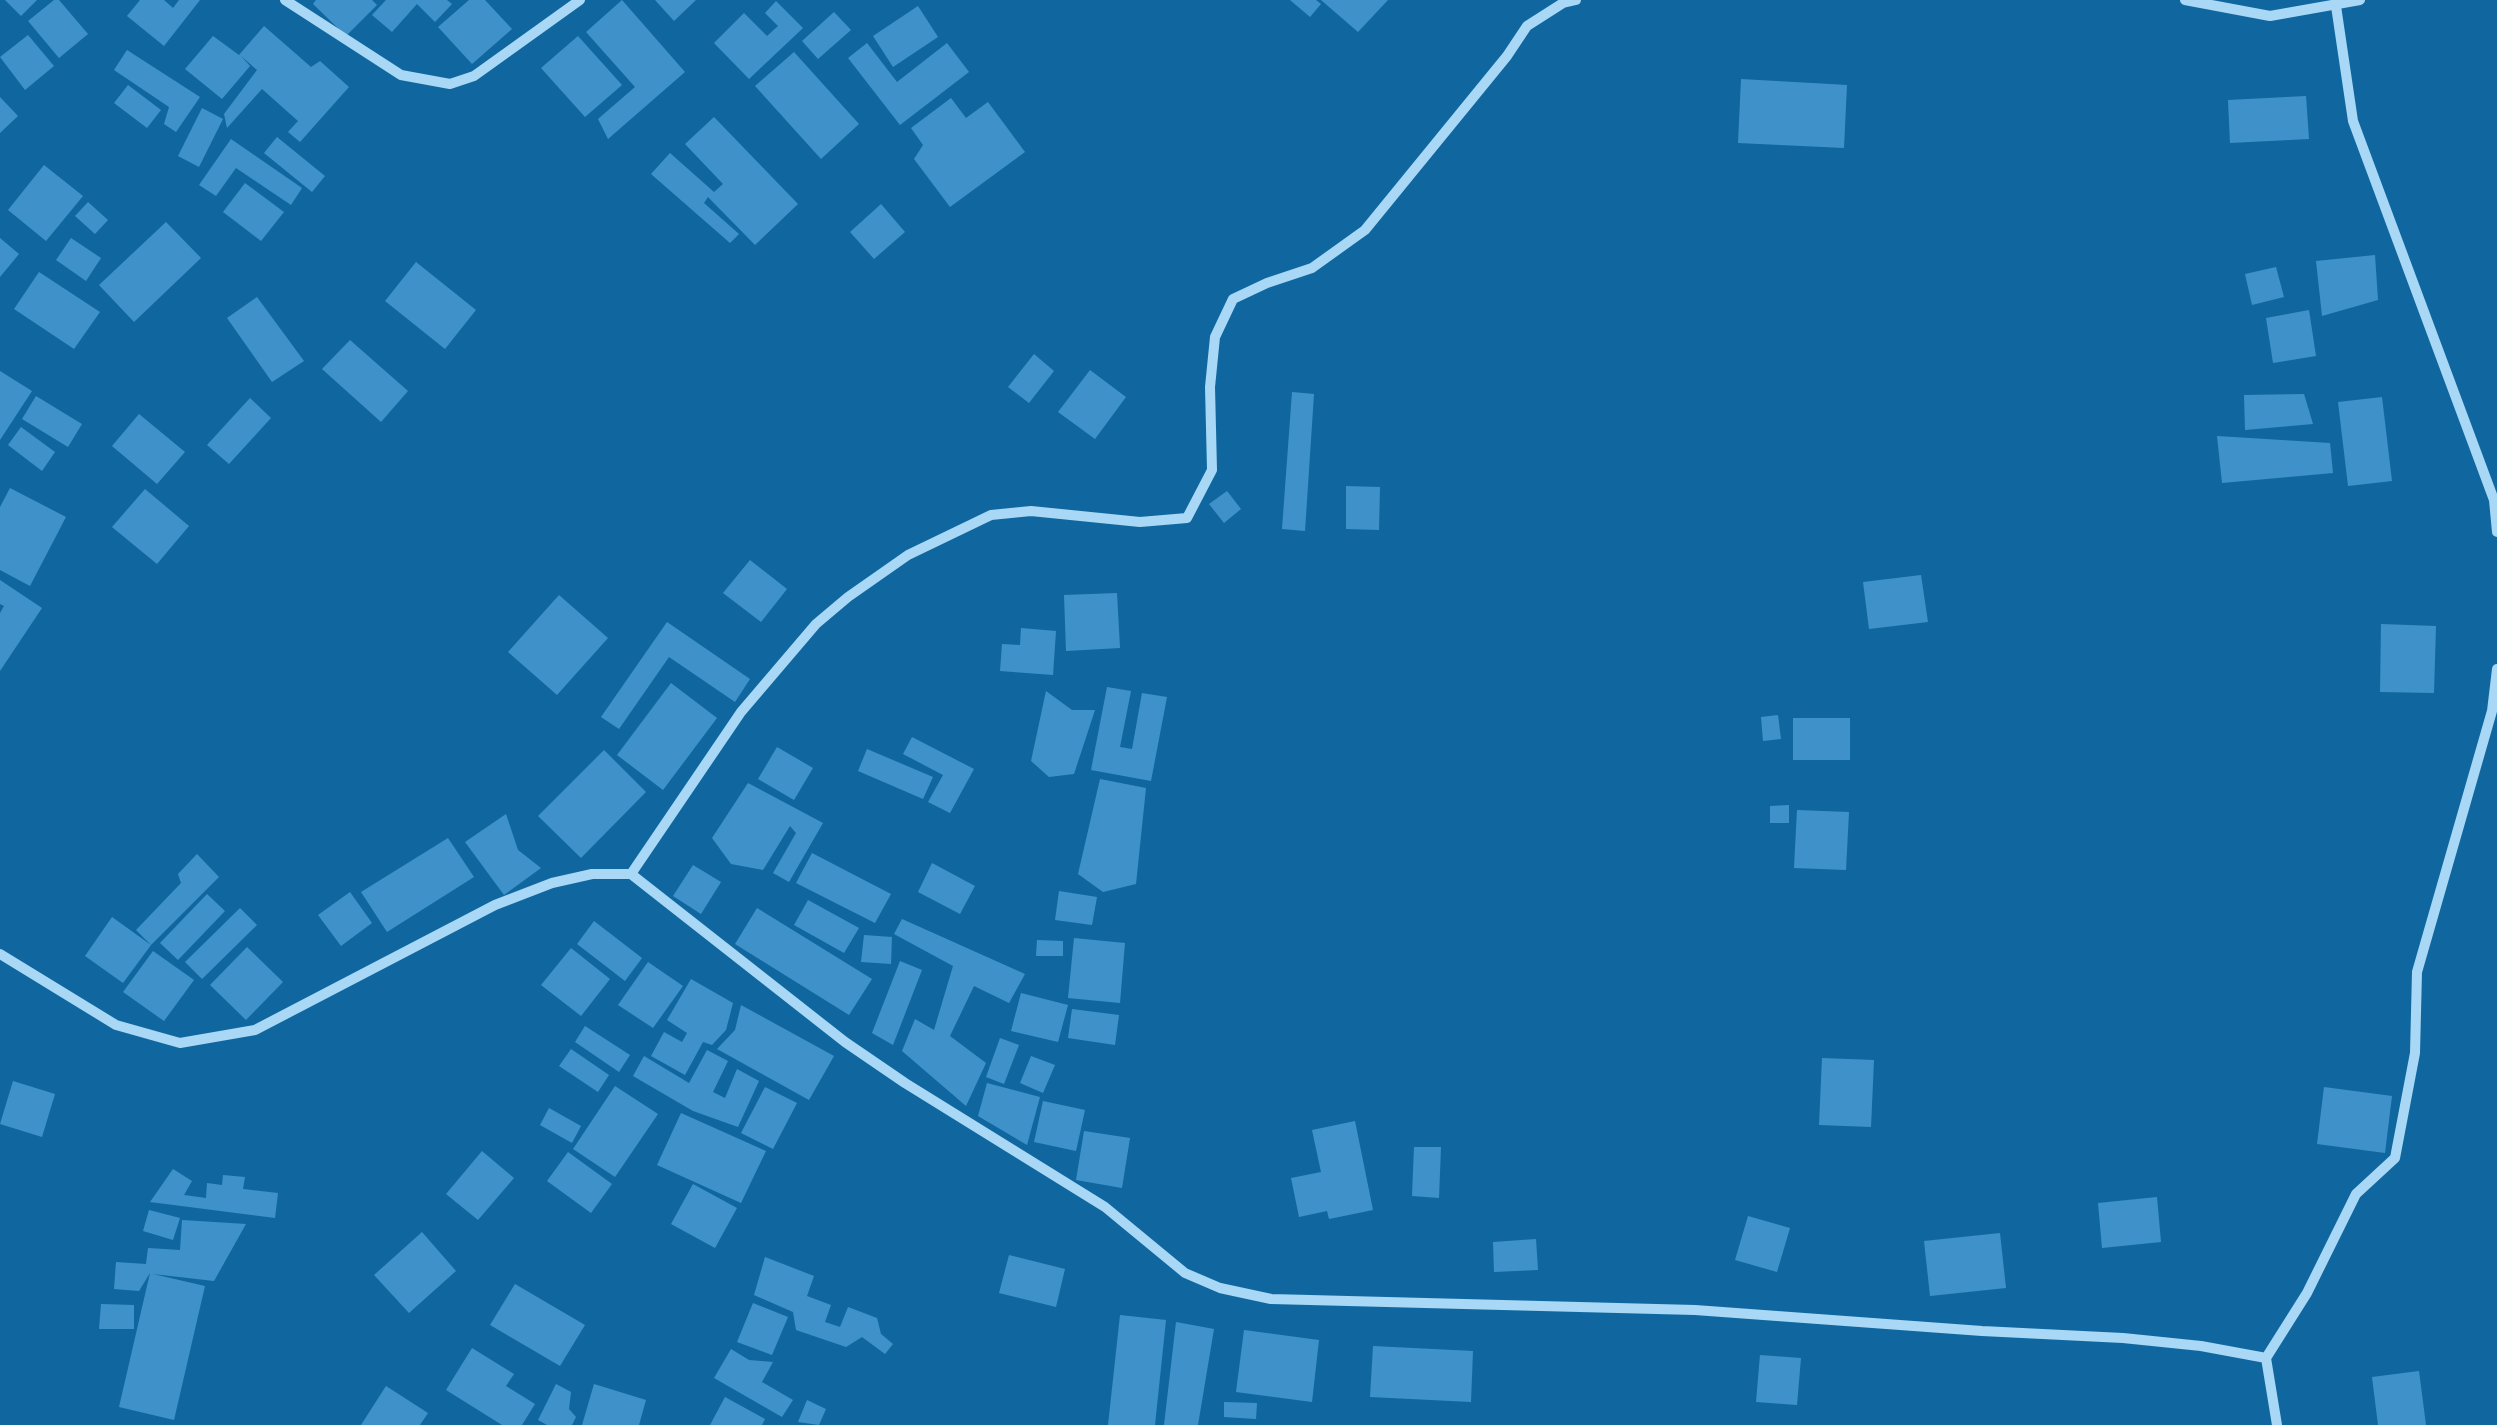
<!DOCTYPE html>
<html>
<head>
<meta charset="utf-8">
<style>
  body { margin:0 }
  canvas { display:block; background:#1067a0 }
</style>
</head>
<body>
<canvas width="2497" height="1425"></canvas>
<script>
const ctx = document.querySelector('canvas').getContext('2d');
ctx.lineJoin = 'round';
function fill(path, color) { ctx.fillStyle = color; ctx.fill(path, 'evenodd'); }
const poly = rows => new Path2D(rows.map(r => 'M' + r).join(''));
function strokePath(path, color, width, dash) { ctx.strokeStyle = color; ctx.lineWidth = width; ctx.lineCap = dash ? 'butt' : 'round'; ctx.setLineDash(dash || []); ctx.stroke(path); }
fill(poly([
  [5,0,37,0,21,16],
  [54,0,59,0,88,34,59,58,28,21],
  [140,0,164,0,173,8,179,0,200,0,164,46,127,16],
  [316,0,372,0,377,5,346,36,313,4],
  [386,0,447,0,452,4,435,22,417,4,392,32,372,15],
  [469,0,485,0,512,29,472,64,438,27],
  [622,0,685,72,608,139,598,119,635,87,586,32],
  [655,0,696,0,674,21],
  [1290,0,1316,0,1321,4,1310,17],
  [1321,0,1388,0,1358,32],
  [776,1,803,28,749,79,714,43,744,13,767,36,778,26,765,13],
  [918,6,938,37,893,67,873,36],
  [834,12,851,30,818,59,802,41],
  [264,26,311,67,320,61,349,87,300,142,288,132,298,121,262,89,227,128,224,114,257,70,241,56,250,66,222,99,185,69,213,36,239,55],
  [28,35,54,66,25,90,0,57],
  [578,36,622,85,585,117,541,68],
  [867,43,897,82,947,43,969,72,900,125,848,58],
  [127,50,200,97,176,132,164,124,169,107,114,70],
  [794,52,859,124,821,159,755,86],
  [1741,79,1847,85,1844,148,1738,143],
  [128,85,161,110,147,128,114,103],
  [2306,96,2309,139,2230,143,2228,100],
  [0,97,18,116,0,133],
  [951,98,966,118,988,102,1025,152,950,207,914,159,923,145,911,128],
  [202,108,223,119,199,167,178,156],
  [714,117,798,204,755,245,708,197,704,203,739,234,730,243,651,174,670,153,714,192,723,184,685,144],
  [277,137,325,176,312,192,264,153],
  [231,139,302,188,291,205,236,168,216,196,199,185],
  [44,165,83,196,46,241,8,210],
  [245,183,284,212,261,241,223,212],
  [88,202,108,220,95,234,75,216],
  [881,204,905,232,874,259,850,232],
  [166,222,201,258,134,322,99,285],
  [0,238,19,254,0,277],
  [71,238,101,258,86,281,56,260],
  [2375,255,2378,300,2322,316,2316,261],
  [416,262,476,310,445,349,385,301],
  [2276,267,2284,297,2252,305,2245,274],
  [39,272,100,312,74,349,14,309],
  [257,297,304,361,272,382,227,318],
  [2309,310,2316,356,2273,363,2266,318],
  [350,340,408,391,381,422,322,369],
  [1034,354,1054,371,1029,403,1008,387],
  [1090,370,1126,397,1095,439,1058,412],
  [0,371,32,391,0,440],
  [1292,392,1314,394,1305,531,1282,529],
  [2304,394,2313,424,2245,430,2244,395],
  [36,396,82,424,68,447,22,419],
  [2382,397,2392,481,2348,486,2338,402],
  [250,398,271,418,229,464,207,445],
  [139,414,185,452,157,484,112,446],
  [21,427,55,452,42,471,8,445],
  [2217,436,2330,443,2333,473,2222,483],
  [1346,486,1380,487,1379,530,1346,529],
  [10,488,66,517,30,586,0,570,0,507],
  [145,489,189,526,157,564,112,527],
  [1227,491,1241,509,1224,523,1209,504],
  [750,560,787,589,761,622,723,593],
  [1921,575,1928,622,1869,629,1863,582],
  [0,580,42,608,0,671,0,613,4,606,0,604],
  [1117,593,1120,648,1066,651,1064,595],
  [559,595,608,638,557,695,508,652],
  [667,622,750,679,735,702,669,657,619,729,601,717],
  [2381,624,2436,626,2434,693,2380,692],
  [1021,628,1056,631,1053,675,1000,671,1002,644,1020,645],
  [671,683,717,718,663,790,617,755],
  [1107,687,1131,691,1120,747,1132,749,1142,693,1167,697,1151,781,1091,770],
  [1046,691,1072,710,1095,710,1074,774,1049,777,1031,761],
  [1778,715,1781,739,1763,741,1761,717],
  [1793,718,1850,718,1850,760,1793,760],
  [912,737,974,769,950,813,928,802,943,775,903,754],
  [777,747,813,768,794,800,758,779],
  [867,749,933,777,923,799,858,771],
  [604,750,646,792,581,858,538,816],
  [1100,779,1146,788,1136,884,1103,892,1078,874],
  [748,783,823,823,789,882,773,873,796,833,790,826,763,870,731,864,712,838],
  [1789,805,1789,823,1770,823,1770,806],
  [1797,810,1849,812,1846,870,1794,868],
  [506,814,518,850,541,868,504,895,465,842],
  [448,838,474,877,387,932,361,892],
  [812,853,891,894,875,923,796,883],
  [197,854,219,877,151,945,136,930,181,883,178,874],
  [932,863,975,886,960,914,918,892],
  [693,865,721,882,701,914,673,896],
  [1059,891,1097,897,1092,925,1055,920],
  [350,892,372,923,341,946,318,915],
  [207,894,225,911,178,960,160,943],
  [808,900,859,928,844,953,794,925],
  [240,908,257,925,202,979,185,962],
  [757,908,872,979,849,1015,735,944],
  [112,917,151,945,123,983,85,956],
  [902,919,1025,974,1009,1003,974,986,950,1036,986,1063,966,1106,902,1051,915,1019,934,1030,953,966,894,934],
  [594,921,642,958,625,981,577,944],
  [864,935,892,937,891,964,861,962],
  [1074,938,1125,943,1120,1003,1068,998],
  [1037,940,1063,941,1063,956,1036,956],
  [247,947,283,982,246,1020,210,985],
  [571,948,610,979,581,1016,541,985],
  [153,951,194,980,164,1021,123,992],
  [900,961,922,970,893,1045,872,1033],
  [648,962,683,986,653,1028,618,1005],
  [691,979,733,1003,726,1030,712,1045,703,1042,685,1075,651,1056,664,1032,682,1042,687,1033,667,1020],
  [1021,993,1068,1005,1058,1042,1011,1031],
  [741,1005,834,1056,809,1100,717,1049,735,1030],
  [1072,1009,1119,1015,1115,1045,1068,1038],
  [585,1026,630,1055,619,1072,575,1042],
  [1000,1038,1019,1045,1004,1084,986,1077],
  [571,1049,609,1075,598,1092,559,1066],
  [707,1050,728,1061,713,1092,725,1098,737,1069,759,1081,738,1127,693,1111,633,1076,644,1056,689,1083],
  [1031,1056,1055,1065,1043,1093,1020,1083],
  [1822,1058,1874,1060,1871,1127,1819,1125],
  [13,1081,55,1094,42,1137,0,1124],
  [987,1083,1040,1097,1027,1145,978,1116],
  [615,1086,658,1114,615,1177,573,1149],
  [765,1087,797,1103,773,1149,741,1133],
  [2324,1087,2392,1096,2385,1153,2317,1144],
  [1043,1101,1085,1110,1076,1151,1034,1142],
  [549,1108,581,1126,572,1143,540,1125],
  [681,1113,766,1151,741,1203,657,1165],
  [1355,1121,1373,1210,1329,1219,1327,1211,1299,1217,1291,1178,1321,1172,1312,1130],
  [1084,1131,1130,1138,1122,1188,1076,1180],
  [1414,1147,1441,1147,1439,1198,1412,1196],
  [482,1151,514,1178,478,1220,446,1194],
  [568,1152,612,1184,591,1213,547,1181],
  [173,1169,192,1181,184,1195,206,1198,207,1183,222,1185,223,1175,245,1177,243,1189,278,1193,275,1218,150,1202],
  [693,1184,737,1208,715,1248,671,1224],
  [2157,1197,2161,1242,2102,1248,2098,1203],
  [149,1210,180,1218,173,1240,143,1231],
  [1748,1216,1790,1228,1777,1272,1735,1260],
  [182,1220,246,1224,214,1281,153,1274,205,1286,174,1420,119,1407,150,1273,139,1291,114,1289,116,1262,146,1264,148,1248,180,1250],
  [422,1232,456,1271,409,1313,374,1275],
  [2000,1233,2006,1288,1930,1296,1924,1241],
  [1536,1239,1538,1270,1494,1272,1493,1242],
  [1009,1255,1065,1269,1056,1307,999,1293],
  [765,1257,814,1276,807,1296,831,1305,825,1322,840,1327,848,1307,877,1318,881,1334,893,1344,885,1354,862,1337,846,1347,796,1330,793,1312,754,1295],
  [515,1284,585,1325,560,1366,490,1325],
  [753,1303,788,1317,772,1355,737,1342],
  [101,1304,134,1305,134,1329,99,1329],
  [1120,1315,1166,1320,1155,1425,1108,1425],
  [1176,1322,1214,1329,1198,1425,1164,1425],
  [1244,1330,1319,1340,1312,1402,1236,1392],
  [1373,1346,1473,1351,1471,1402,1370,1397],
  [472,1348,514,1374,506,1386,535,1404,522,1425,502,1425,446,1390],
  [731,1349,749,1360,773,1362,762,1382,793,1400,782,1417,714,1378],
  [1760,1355,1801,1358,1797,1405,1756,1402],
  [2419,1371,2426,1425,2378,1425,2372,1377],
  [556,1384,571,1392,569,1409,576,1417,572,1425,547,1425,538,1420],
  [594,1384,646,1400,639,1425,582,1425],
  [386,1386,428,1413,420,1425,361,1425],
  [725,1397,765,1419,762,1425,710,1425],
  [807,1400,826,1409,819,1425,798,1422],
  [1224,1402,1257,1403,1256,1419,1224,1417]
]), '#3e92c9');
strokePath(poly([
  [285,0,401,75,450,84,474,76,580,0],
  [2185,0,2270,16,2360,0],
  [2336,6,2353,121,2494,500,2497,532],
  [631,874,741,712,816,624,848,597,908,555,991,515,1031,511,1140,522,1187,518,1212,470,1210,387,1215,337,1233,299,1267,283,1312,268,1365,230,1507,56,1527,26,1563,3,1576,0],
  [0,954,116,1025,180,1043,255,1030,495,905,552,883,592,874,631,874,845,1042,905,1083,1105,1207,1185,1273,1220,1288,1271,1299,1695,1310,1982,1331,2123,1338,2201,1346,2266,1358],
  [2277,1425,2266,1358,2307,1293,2356,1194,2395,1158,2415,1053,2417,972,2492,711,2497,669]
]), '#a8d8f5', 10);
</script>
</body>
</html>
